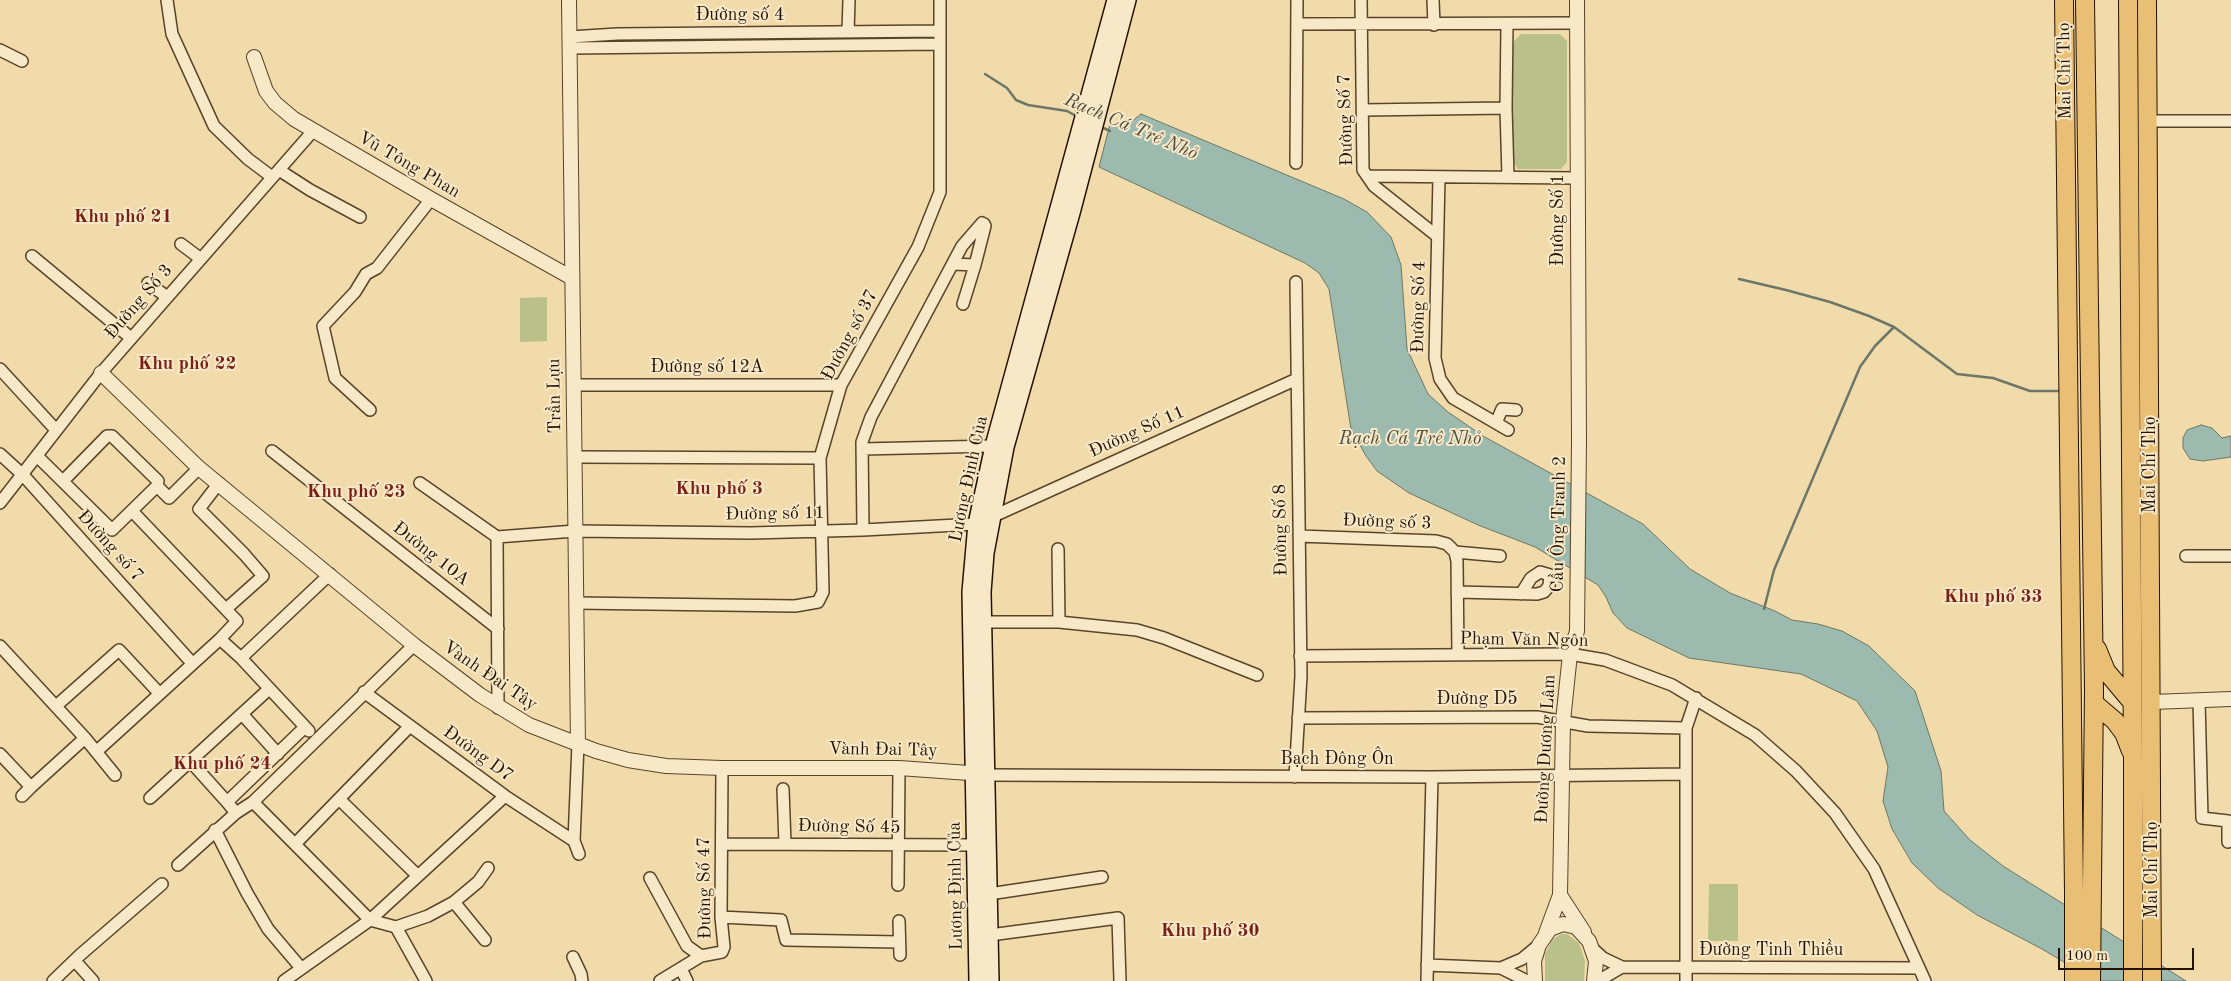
<!DOCTYPE html>
<html>
<head>
<meta charset="utf-8">
<style>
  body { margin:0 }
  #map { position:relative; width:2231px; height:981px; overflow:hidden; background:#f2dbaa; font-family:"Old Standard TT",serif }
  canvas { display:block }
  .scale { position:absolute; left:2058px; top:948px; width:136px; height:22px; box-sizing:border-box; border:2px solid #261200; border-top:0; padding-left:6px; font-size:15px; line-height:18px; white-space:nowrap; color:#261200; -webkit-text-stroke:4px #f7e8c8; paint-order:stroke }
</style>
</head>
<body>
<div id="map">
<canvas width="2231" height="981"></canvas>
<div class="scale">100 m</div>
</div>
<script>
const ctx = document.querySelector('canvas').getContext('2d');
ctx.lineJoin = 'round';
function fill(path, color) { ctx.fillStyle = color; ctx.fill(path, 'evenodd'); }
const poly = rows => new Path2D(rows.map(r => 'M' + r).join(''));
function strokePath(path, color, width, dash) { ctx.strokeStyle = color; ctx.lineWidth = width; ctx.lineCap = dash ? 'butt' : 'round'; ctx.setLineDash(dash || []); ctx.stroke(path); }
function write(font, color, halo, rows, align = 'center') {
  ctx.font = font + ' "Old Standard TT",serif'; ctx.lineWidth = 4; ctx.setLineDash([]); ctx.textBaseline = 'middle'; ctx.strokeStyle = halo; ctx.fillStyle = color; for (const [text, x, y, turn = 0] of rows) {
    ctx.save(); ctx.translate(x, y); ctx.rotate((+turn || 0) * Math.PI / 180); ctx.textAlign = isNaN(turn) ? turn : align; if (halo) ctx.strokeText(text, 0, 0); ctx.fillText(text, 0, 0); ctx.restore();
  }
}
fill(poly([
  [1521,34,1560,34,1567,41,1567,162,1561,169,1518,169,1513,162,1513,42],
  [547,297,547,341,520,342,520,298],
  [1709,884,1738,884,1738,941,1708,941],
  [1561,934,1567,934,1579,943,1585,961,1584,981,1545,981,1545,954,1552,940]
]), '#bac089');
const water = poly([
  [1141,114,1344,199,1367,212,1391,237,1401,265,1407,349,1428,394,1448,412,1483,436,1643,524,1690,569,1730,593,1775,611,1792,620,1818,624,1842,631,1869,646,1915,691,1941,771,1944,811,1970,840,2003,866,2186,981,2096,981,2042,949,1977,915,1938,888,1912,863,1892,829,1883,801,1888,767,1877,731,1857,701,1801,674,1689,658,1627,628,1613,613,1606,597,1598,585,1535,547,1478,525,1409,493,1377,471,1366,456,1351,429,1329,289,1319,273,1305,263,1099,167,1110,124,1126,126,1141,114],
  [2201,425,2212,428,2222,438,2231,436,2231,457,2203,461,2190,459,2183,448,2183,438,2187,430,2201,425]
]);
fill(water, '#9cbbae');
strokePath(water, '#6d7768', 1);
strokePath(poly([
  [985,74,1007,88,1016,100,1028,105,1067,111,1078,117],
  [1099,126,1110,131],
  [1739,279,1786,290,1830,302,1869,316,1894,327,1957,374,1993,378,2030,391,2062,391],
  [1764,609,1774,570,1860,367,1875,346,1894,327]
]), '#6d7768', 2.5);
const minor = poly([
  [167,0,172,34,214,126,248,159,272,177],
  [1361,0,1363,170,1374,186,1437,236],
  [1433,0,1434,25],
  [1297,24,1577,23],
  [1507,24,1506,108,1508,177],
  [848,32,849,0],
  [570,37,617,34,940,31],
  [570,48,940,44],
  [0,50,22,61],
  [1363,110,1506,108],
  [2149,121,2231,121],
  [1296,163,1297,0],
  [279,170,310,190,360,217],
  [1367,176,1577,178],
  [1439,177,1435,358,1440,379,1453,398,1508,430],
  [181,244,201,259],
  [32,256,131,338],
  [148,283,167,297],
  [963,304,975,265],
  [0,369,56,430],
  [574,385,841,385],
  [370,410,335,378,323,326,355,292,366,274,377,268,431,199],
  [1496,423,1502,409,1516,410],
  [862,449,993,446],
  [272,451,498,629],
  [0,454,23,475,192,663],
  [37,456,112,530,157,486,158,481,112,436,107,436,63,481],
  [574,457,820,458],
  [219,483,199,509,244,554,263,576,226,609],
  [420,483,497,537,575,531,751,533,863,530,976,524,1297,379],
  [157,486,169,498,199,468],
  [0,503,101,373,313,131],
  [863,530,862,442,871,417,962,246,982,223,984,224,985,226,975,265,953,264],
  [1299,536,1436,541,1447,544,1455,552,1457,561,1458,655],
  [497,537,498,708],
  [1058,549,1059,622],
  [1455,552,1500,556],
  [2186,556,2231,556],
  [1457,592,1537,594,1544,592,1549,586,1550,575,1540,572,1531,578,1521,594],
  [576,603,795,606,818,602,823,592,820,458,841,385,918,247,940,192,940,0],
  [984,622,1059,622,1137,630,1164,638,1257,675],
  [220,639,241,658,309,731],
  [0,646,85,738,115,775],
  [1300,656,1570,654,1605,660,1672,685,1755,735,1796,771,1835,813,1874,869,1925,981],
  [241,658,330,574],
  [364,692,505,796,574,841],
  [2199,700,2202,818,2228,821,2228,842],
  [56,706,119,650,159,693],
  [242,714,278,754],
  [1298,718,1537,717,1588,726,1686,728],
  [578,744,574,841,579,854],
  [97,751,220,639,237,621,133,512],
  [0,754,31,787,85,738],
  [191,762,227,802],
  [988,775,1432,777,1685,774],
  [1295,777,1301,676,1296,282],
  [783,789,785,844],
  [22,796,31,787],
  [150,798,269,689],
  [339,799,418,876],
  [253,802,370,920,505,796],
  [236,813,253,802,414,645],
  [215,830,247,893,268,929,301,968],
  [295,844,410,726],
  [722,844,974,845],
  [178,865,236,813,227,802,304,728],
  [650,878,687,946,701,956],
  [898,885,899,768],
  [989,894,1102,877],
  [454,902,485,940],
  [721,917,781,920,786,940,899,942],
  [899,921,900,955],
  [396,927,428,916,454,902,478,882,488,868],
  [990,935,1118,918,1120,981],
  [1592,948,1603,958,1622,967,1919,968],
  [573,957,581,974,582,981],
  [75,961,93,981],
  [1427,965,1501,968,1527,981],
  [1501,968,1522,959,1539,945],
  [681,969,687,981],
  [53,981,80,955,162,884],
  [284,981,370,920,396,927,426,981],
  [660,981,701,956,722,952,724,947,721,917,722,768],
  [1427,981,1432,777],
  [1598,981,1622,967],
  [1686,981,1686,728,1696,698]
]);
const tertiary = poly([
  [569,0,578,744],
  [254,57,266,91,275,103,294,119,431,199,572,278],
  [101,373,199,468,414,645,480,695,529,725,596,751,628,760,666,766,722,768,899,768,983,774],
  [2152,702,2231,699],
  [1560,895,1584,932],
  [1546,933,1560,895,1563,721,1570,654,1577,631,1579,441,1577,0],
  [1535,981,1534,961,1539,945,1550,929,1563,924,1576,927,1589,941,1596,961,1594,981]
]);
const secondary = poly([
  [977,981,970,592,976,524,993,446,1115,0],
  [991,981,983,592,986,553,1006,447,1072,213,1128,0]
]);
const primary = poly([
  [2064,0,2074,892,2074,981],
  [2147,0,2152,981]
]);
const trunk = poly([
  [2085,0,2094,689,2091,981],
  [2128,0,2133,761,2133,981],
  [2097,649,2106,671,2132,702],
  [2094,703,2115,721,2124,733,2131,751]
]);
strokePath(minor, '#59442a', 14);
strokePath(tertiary, '#59442a', 16);
strokePath(secondary, '#261200', 18);
strokePath(primary, '#261200', 20);
strokePath(trunk, '#261200', 20);
strokePath(minor, '#f7e8c8', 11);
strokePath(tertiary, '#f7e8c8', 14);
strokePath(secondary, '#f7e8c8', 15);
strokePath(primary, '#e9be75', 18);
strokePath(trunk, '#e9be75', 18);
write('18px', '#261200', '#f7e8c8', [
  ["Đường số 4",740,15],
  ["Mai Chí Thọ",2065,71,-91],
  ["Đường Số 7",1346,120,-92],
  ["Vũ Tông Phan",409,165,30],
  ["Đường Số 1",1558,220,-90],
  ["Đường Số 3",139,302,-49],
  ["Đường Số 4",1419,307,-89],
  ["Đường số 37",850,335,-62],
  ["Đường số 12A",707,367],
  ["Trần Lựu",555,396,-91],
  ["Đường Số 11",1137,432,-24],
  ["Mai Chí Thọ",2150,465,-90],
  ["Lương Định Của",969,479,-78],
  ["Đường số 11",775,514,-1],
  ["Đường số 3",1387,522,2],
  ["Cầu Ông Tranh 2",1559,524,-89],
  ["Đường Số 8",1281,530,-91],
  ["Đường số 7",110,546,48],
  ["Đường 10A",431,554,38],
  ["Phạm Văn Ngôn",1524,640,1],
  ["Vành Đai Tây",490,676,34],
  ["Đường D5",1477,699],
  ["Đường Dương Lâm",1546,749,-87],
  ["Vành Đai Tây",883,750,1],
  ["Đường D7",478,754,36],
  ["Bạch Đông Ôn",1337,759],
  ["Đường Số 45",849,827,1],
  ["Mai Chí Thọ",2152,870,-90],
  ["Lương Định Của",956,886,-91],
  ["Đường Số 47",705,888,-91],
  ["Đường Tinh Thiều",1771,950]
]);
write('italic 19px', '#4f4d3d', '#f7e8c8', [
  ["Rạch Cá Trê Nhỏ",1131,127,23],
  ["Rạch Cá Trê Nhỏ",1410,439]
]);
write('bold 19px', '#7a1f14', '#f7e8c8', [
  ["Khu phố 21",123,217],
  ["Khu phố 22",187,364],
  ["Khu phố 3",719,489],
  ["Khu phố 23",356,492],
  ["Khu phố 33",1993,597],
  ["Khu phố 24",222,764],
  ["Khu phố 30",1210,931]
]);
</script>
</body>
</html>
